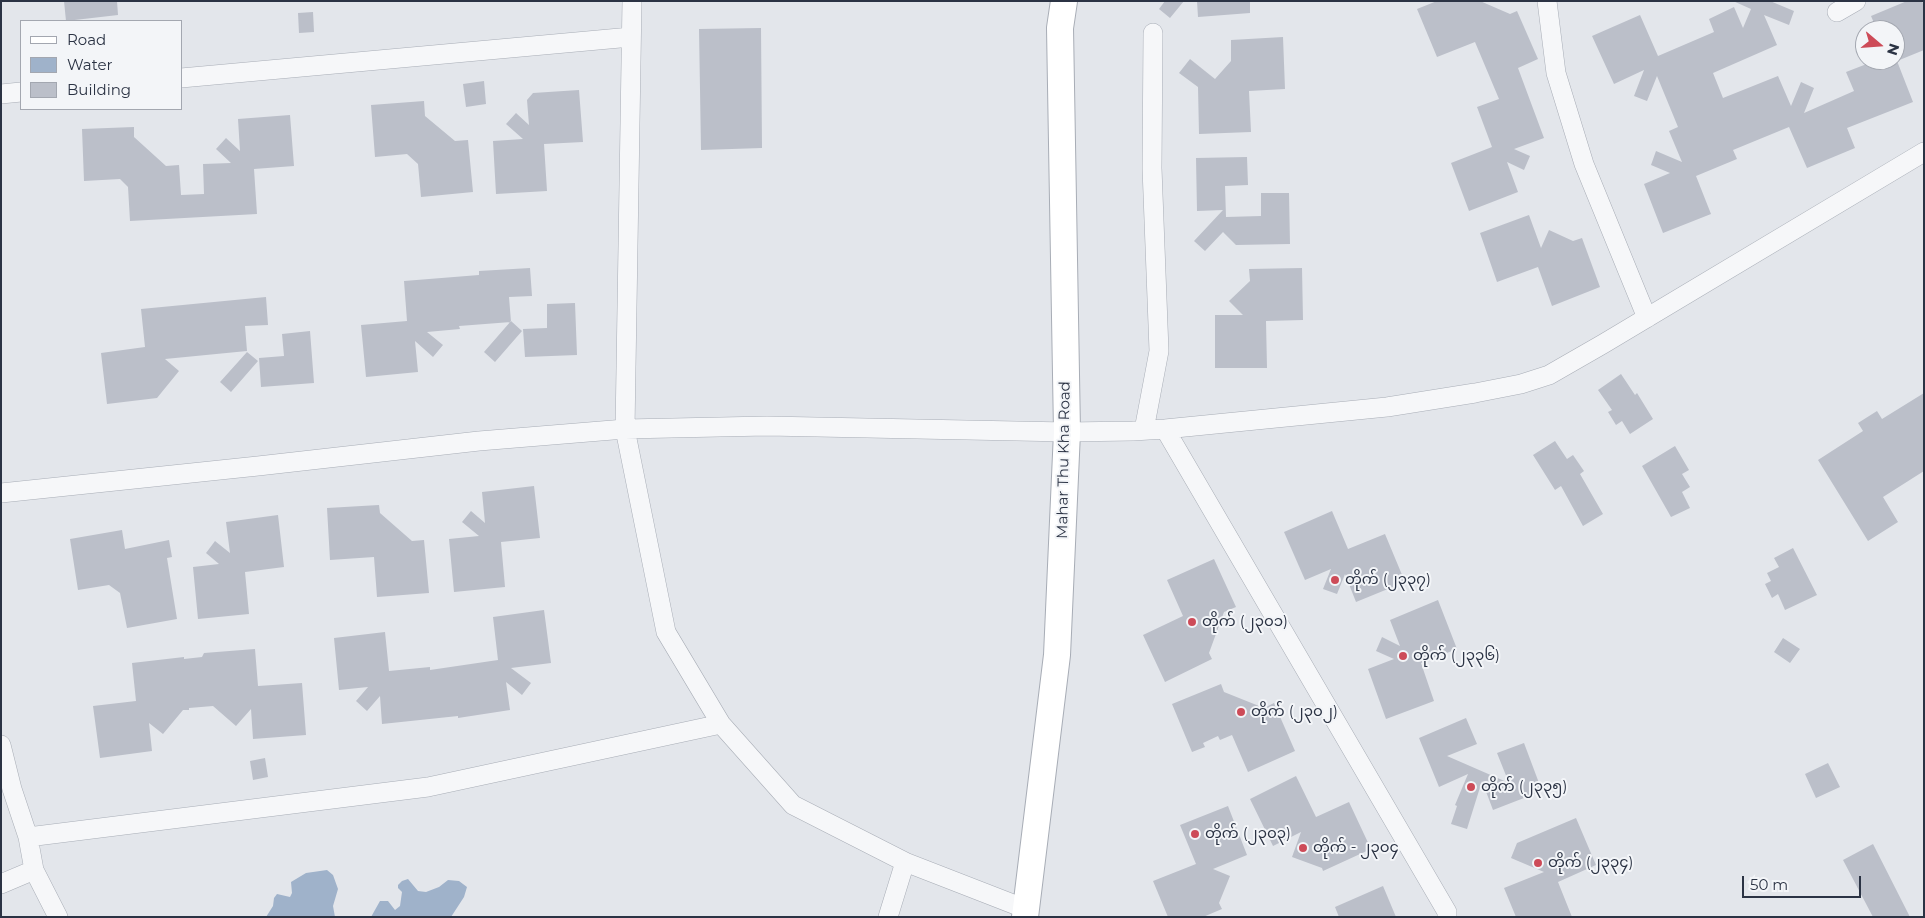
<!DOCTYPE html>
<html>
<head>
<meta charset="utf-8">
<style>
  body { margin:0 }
  #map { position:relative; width:1925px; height:918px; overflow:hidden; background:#e3e6eb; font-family:Montserrat,sans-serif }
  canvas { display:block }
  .frame { position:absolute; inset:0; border:2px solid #2b3344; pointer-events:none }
  .legend { position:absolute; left:20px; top:20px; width:162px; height:90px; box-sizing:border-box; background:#f3f5f8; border:1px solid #a3a7b0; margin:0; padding:6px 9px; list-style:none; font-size:15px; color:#2b3344 }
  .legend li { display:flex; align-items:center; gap:10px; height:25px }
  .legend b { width:25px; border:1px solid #a3a7b0 }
  .north { position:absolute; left:1855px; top:20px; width:50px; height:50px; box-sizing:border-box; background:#f3f5f8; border:1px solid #a3a7b0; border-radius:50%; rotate:108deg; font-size:14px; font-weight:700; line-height:20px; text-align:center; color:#2b3344 }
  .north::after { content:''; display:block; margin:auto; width:18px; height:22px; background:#cd4b58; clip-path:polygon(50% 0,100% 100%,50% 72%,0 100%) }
  .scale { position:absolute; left:1742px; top:876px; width:119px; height:22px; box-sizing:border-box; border:2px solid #2b3344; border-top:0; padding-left:6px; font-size:15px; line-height:18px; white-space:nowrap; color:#2b3344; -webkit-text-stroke:4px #f3f5f8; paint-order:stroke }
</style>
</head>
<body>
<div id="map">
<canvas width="1925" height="918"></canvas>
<div class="frame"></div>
<ul class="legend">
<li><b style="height:6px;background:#fff"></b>Road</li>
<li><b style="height:14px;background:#9fb2ca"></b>Water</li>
<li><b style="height:14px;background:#bbbfc9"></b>Building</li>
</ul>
<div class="north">N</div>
<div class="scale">50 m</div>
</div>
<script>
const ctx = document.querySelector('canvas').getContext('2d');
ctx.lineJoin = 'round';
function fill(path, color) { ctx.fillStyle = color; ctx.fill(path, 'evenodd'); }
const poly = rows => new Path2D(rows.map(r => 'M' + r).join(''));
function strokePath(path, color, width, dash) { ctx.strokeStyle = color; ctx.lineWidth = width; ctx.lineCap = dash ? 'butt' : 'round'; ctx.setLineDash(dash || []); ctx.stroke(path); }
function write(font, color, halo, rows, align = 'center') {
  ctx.font = font + ' Montserrat,"Noto Sans Myanmar",sans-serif'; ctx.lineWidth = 4; ctx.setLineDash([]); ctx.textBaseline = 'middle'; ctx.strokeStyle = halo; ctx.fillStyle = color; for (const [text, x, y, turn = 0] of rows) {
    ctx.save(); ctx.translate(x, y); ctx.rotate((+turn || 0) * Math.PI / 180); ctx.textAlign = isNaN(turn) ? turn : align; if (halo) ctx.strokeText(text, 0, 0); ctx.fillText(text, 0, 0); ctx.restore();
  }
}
fill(poly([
  [327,870,333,875,338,889,333,906,335,917,266,917,273,906,274,898,277,894,290,897,292,893,291,882,306,873],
  [408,879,418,891,426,892,439,887,448,880,459,881,467,887,464,897,451,917,371,917,380,901,388,901,395,910,400,906,402,892,398,888,398,885,402,881]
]), '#9fb2ca');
fill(poly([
  [64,1,117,1,118,15,66,21],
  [1165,1,1184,1,1170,18,1159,9],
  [1197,1,1250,1,1250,13,1198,17],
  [1437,1,1480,1,1510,14,1517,11,1538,59,1518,68,1544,138,1514,149,1530,156,1524,170,1507,162,1518,192,1469,211,1451,163,1492,147,1477,107,1499,99,1475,42,1437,57,1417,9],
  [1733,1,1770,1,1794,11,1789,25,1764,15,1777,45,1713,73,1723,98,1778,76,1791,106,1801,82,1814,88,1804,113,1854,91,1846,72,1877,60,1895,60,1895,30,1877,30,1871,16,1907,1,1922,1,1924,6,1924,50,1897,61,1913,102,1847,128,1855,148,1807,168,1789,127,1733,150,1737,159,1696,176,1711,214,1663,233,1644,184,1670,173,1651,165,1656,151,1682,162,1669,131,1678,127,1657,76,1647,101,1634,96,1644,70,1614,84,1592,36,1640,15,1658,56,1714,32,1709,19,1734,7,1743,28,1751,9],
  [313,12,314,32,299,33,298,13],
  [761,28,762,148,701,150,699,29],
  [1283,37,1285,89,1249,91,1251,132,1199,134,1198,87,1179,73,1190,59,1215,79,1231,61,1231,40],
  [484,81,486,104,466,107,463,84],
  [579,90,583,142,544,144,547,191,496,194,493,141,523,139,506,124,516,113,529,125,527,100,533,93],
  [424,101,425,116,455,141,468,140,473,192,421,197,418,164,407,154,375,157,371,105],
  [290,115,294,166,254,169,257,214,130,221,128,187,120,179,84,181,82,129,134,127,134,137,166,166,179,165,181,195,204,194,203,164,231,163,216,149,226,138,240,151,238,119],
  [1247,157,1248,185,1225,186,1226,217,1261,216,1261,193,1289,193,1290,244,1236,245,1223,232,1205,251,1194,241,1223,210,1197,211,1196,158],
  [1529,215,1541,248,1549,230,1573,241,1582,238,1600,287,1552,306,1538,267,1497,282,1480,233],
  [530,268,532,296,509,297,511,322,459,326,460,329,427,332,443,345,433,357,415,341,418,372,366,377,361,325,407,321,404,281,479,275,479,271],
  [1302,268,1303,320,1266,321,1267,368,1215,368,1215,315,1243,315,1229,301,1250,281,1249,269],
  [266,297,268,325,245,326,247,351,165,359,179,371,157,398,107,404,101,353,145,347,141,309],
  [575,303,577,355,525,357,523,329,547,328,547,304],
  [511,321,522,331,495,362,484,352],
  [310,331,314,383,261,387,259,358,284,356,282,334],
  [247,352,258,361,231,392,220,382],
  [1621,374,1635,395,1637,393,1653,419,1630,434,1622,421,1616,425,1608,412,1612,410,1598,390],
  [1924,393,1924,471,1883,497,1898,522,1868,541,1818,460,1863,431,1858,423,1877,411,1882,419],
  [1555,441,1567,459,1573,455,1584,471,1580,474,1603,514,1583,526,1561,486,1555,490,1533,455],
  [1675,446,1689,470,1682,474,1690,487,1682,492,1690,508,1671,517,1642,466],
  [534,486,540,538,501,542,505,587,454,592,449,539,479,536,462,522,471,511,485,523,482,492],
  [379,505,380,513,412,541,424,540,429,593,377,597,374,557,330,560,327,508],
  [1332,511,1348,549,1385,534,1405,582,1356,602,1345,574,1337,594,1323,589,1331,569,1305,580,1284,532],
  [278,515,284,567,245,572,249,614,198,619,193,567,219,564,206,553,215,541,230,553,226,522],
  [122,530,125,549,169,540,172,557,167,558,177,619,127,628,120,593,109,585,78,590,70,539],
  [1793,548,1817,595,1785,610,1778,594,1772,598,1765,584,1771,581,1767,573,1779,567,1774,558],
  [1214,559,1236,607,1224,612,1209,653,1212,659,1165,682,1143,635,1183,616,1167,580],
  [1438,600,1457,649,1421,663,1434,701,1386,719,1368,669,1394,659,1376,651,1382,637,1400,646,1390,620],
  [544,610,551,663,511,668,531,683,522,695,506,682,510,710,458,718,458,716,382,724,380,696,367,711,356,701,368,687,339,690,334,638,385,632,389,671,430,667,430,670,498,660,493,617],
  [1783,638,1800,649,1790,663,1774,652],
  [255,649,258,686,302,683,306,735,253,739,251,709,236,726,213,706,189,708,189,710,183,710,163,734,149,723,152,751,100,758,93,706,136,701,132,663,184,657,184,659,202,657,204,653],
  [1221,684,1224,692,1264,708,1274,703,1295,751,1248,772,1232,735,1220,740,1218,736,1203,743,1205,747,1192,752,1172,704],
  [1466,718,1477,744,1447,756,1509,783,1497,753,1524,743,1542,791,1493,810,1482,781,1467,829,1451,824,1457,806,1455,805,1468,774,1439,787,1419,738],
  [265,758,268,777,253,780,250,761],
  [1828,763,1840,787,1816,798,1805,774],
  [1296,776,1316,817,1349,802,1371,849,1323,871,1322,868,1292,857,1301,832,1273,846,1250,799],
  [1228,806,1247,855,1213,869,1230,876,1219,903,1222,909,1203,917,1168,917,1153,881,1196,864,1180,825],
  [1576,818,1596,865,1558,882,1572,917,1516,917,1504,888,1544,872,1511,858,1517,843],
  [1873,844,1910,917,1873,917,1843,860],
  [1383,886,1396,917,1339,917,1335,907]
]), '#bbbfc9');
const street = poly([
  [632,1,625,429,666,632,721,724,793,805,905,862,1026,909],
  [1547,1,1556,73,1584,164,1647,318],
  [1837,12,1856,1],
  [181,78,631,37],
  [1,94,21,92],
  [1165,429,1447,912,1447,917],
  [1144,430,1159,351,1152,168,1153,33],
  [1,493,258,466,479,441,625,429,767,426,1067,432,1133,431,1165,429,1387,407,1475,393,1521,384,1549,375,1603,344,1924,152],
  [1,745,12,789,28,837,34,870,58,917],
  [28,837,428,787,721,724],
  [1,884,34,870],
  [888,917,905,862]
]);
const secondary = poly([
  [1025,917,1057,655,1067,432,1060,28,1064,1]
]);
strokePath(street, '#a8adb6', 20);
strokePath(secondary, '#a8adb6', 28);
strokePath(street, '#f6f7f9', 19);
strokePath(secondary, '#fff', 26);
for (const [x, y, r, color] of [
  [1335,580,5,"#cd4b58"],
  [1192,622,5,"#cd4b58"],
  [1403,656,5,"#cd4b58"],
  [1241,712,5,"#cd4b58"],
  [1471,787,5,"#cd4b58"],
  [1195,834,5,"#cd4b58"],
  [1303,848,5,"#cd4b58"],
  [1538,863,5,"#cd4b58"]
]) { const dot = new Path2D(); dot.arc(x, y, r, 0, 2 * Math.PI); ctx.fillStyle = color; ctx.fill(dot); strokePath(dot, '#f3f5f8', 2); }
write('15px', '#2b3344', '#f3f5f8', [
  ["Mahar Thu Kha Road",1064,460,-89]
]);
write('15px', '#2b3344', '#f3f5f8', [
  ["တိုက် (၂၃၃၇)",1345,580],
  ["တိုက် (၂၃၀၁)",1202,622],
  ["တိုက် (၂၃၃၆)",1413,656],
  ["တိုက် (၂၃၀၂)",1251,712],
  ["တိုက် (၂၃၃၅)",1481,787],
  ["တိုက် (၂၃၀၃)",1205,834],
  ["တိုက် - ၂၃၀၄",1313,848],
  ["တိုက် (၂၃၃၄)",1548,863]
], 'left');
</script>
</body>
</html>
